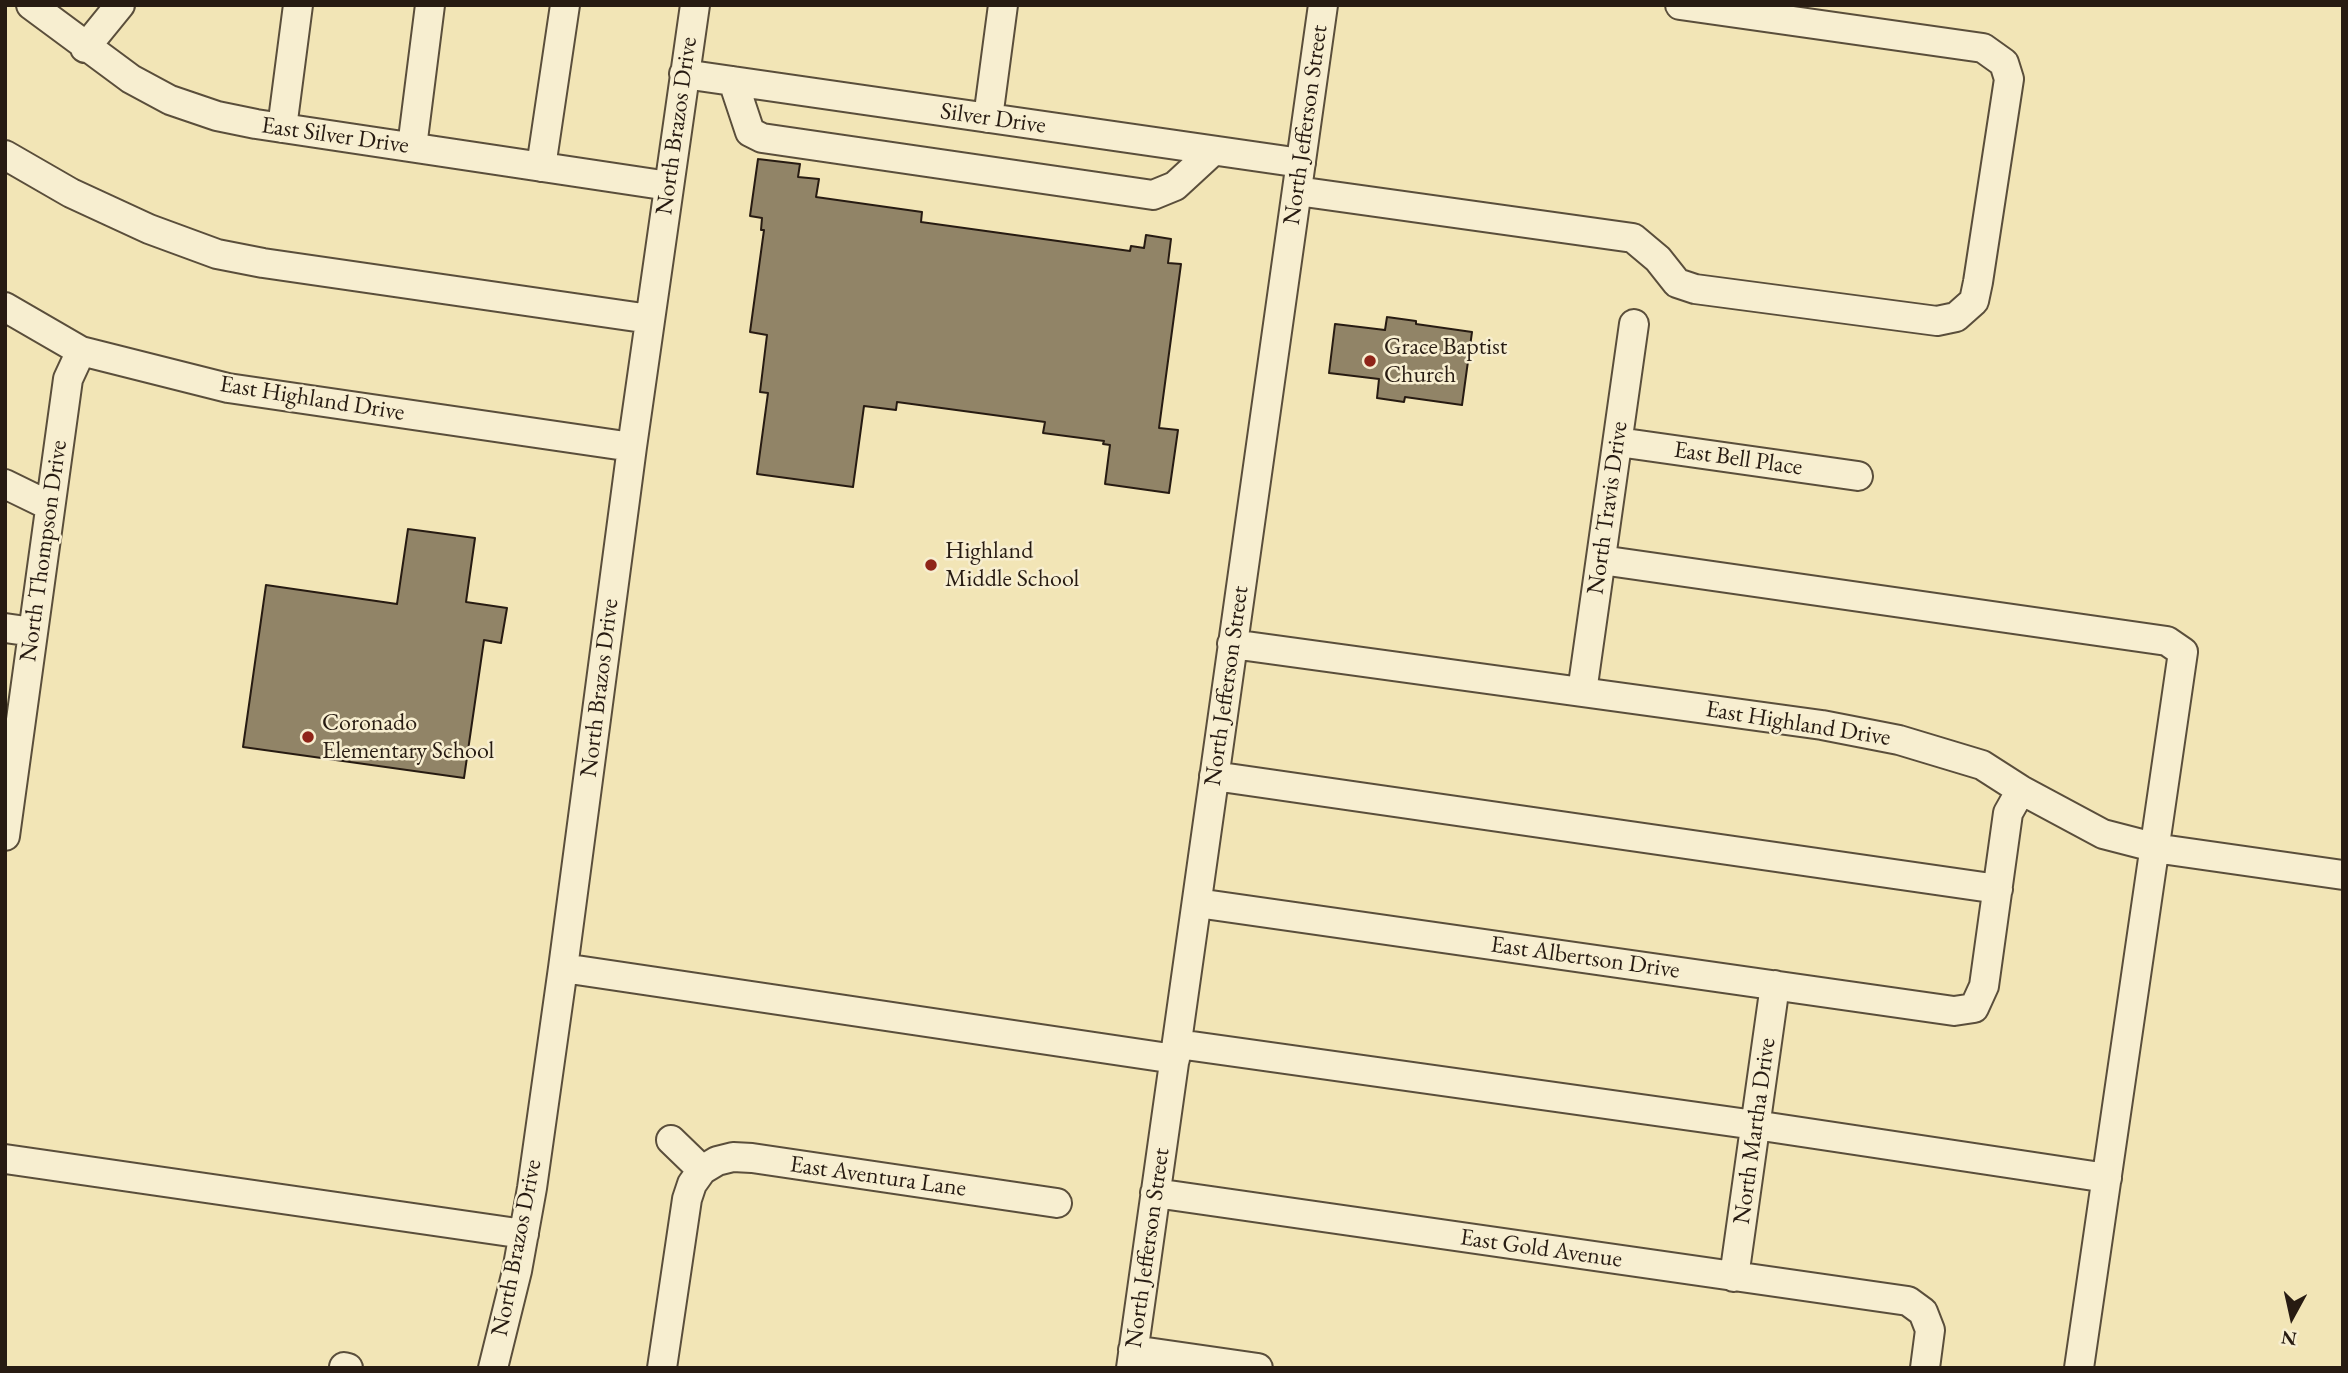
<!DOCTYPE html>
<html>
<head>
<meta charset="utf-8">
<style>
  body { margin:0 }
  #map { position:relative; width:2348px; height:1373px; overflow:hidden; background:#f2e5b6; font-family:"EB Garamond",serif }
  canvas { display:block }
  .frame { position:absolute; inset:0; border:7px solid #271b12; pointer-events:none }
  .north { position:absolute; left:2257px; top:1282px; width:70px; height:70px; -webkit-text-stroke:5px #f7eed0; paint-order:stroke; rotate:188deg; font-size:19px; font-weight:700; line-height:28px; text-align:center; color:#271b12 }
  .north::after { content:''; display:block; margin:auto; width:24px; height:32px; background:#271b12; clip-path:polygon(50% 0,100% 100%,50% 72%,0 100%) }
</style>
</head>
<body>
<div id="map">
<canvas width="2348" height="1373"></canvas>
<div class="frame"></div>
<div class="north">N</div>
</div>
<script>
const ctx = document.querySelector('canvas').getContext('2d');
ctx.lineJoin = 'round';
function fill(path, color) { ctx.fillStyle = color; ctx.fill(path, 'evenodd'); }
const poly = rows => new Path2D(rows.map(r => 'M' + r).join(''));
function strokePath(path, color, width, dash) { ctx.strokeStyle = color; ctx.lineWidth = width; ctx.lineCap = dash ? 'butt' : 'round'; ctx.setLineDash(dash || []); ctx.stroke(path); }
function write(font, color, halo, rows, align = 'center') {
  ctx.font = font + ' "EB Garamond",serif'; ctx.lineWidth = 5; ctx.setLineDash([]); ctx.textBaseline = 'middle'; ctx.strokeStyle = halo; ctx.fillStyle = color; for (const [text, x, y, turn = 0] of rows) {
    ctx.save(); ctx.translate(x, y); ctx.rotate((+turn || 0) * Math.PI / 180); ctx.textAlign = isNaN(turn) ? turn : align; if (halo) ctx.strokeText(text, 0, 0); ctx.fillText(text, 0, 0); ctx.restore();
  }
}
const building = poly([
  [758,159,800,164,798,177,819,179,816,197,922,212,921,222,1130,251,1131,246,1144,248,1146,235,1171,239,1168,263,1181,264,1159,428,1178,430,1169,493,1105,484,1110,445,1103,444,1104,441,1043,433,1045,422,897,402,896,410,864,406,853,487,757,474,768,393,760,392,767,335,750,332,764,230,761,230,762,218,750,216,758,159],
  [1387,317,1416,321,1416,324,1472,332,1462,405,1405,397,1404,402,1377,398,1379,379,1329,373,1335,324,1385,330,1387,317],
  [408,529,475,538,466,602,507,608,501,643,484,640,464,778,243,747,266,585,397,604,408,529]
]);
fill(building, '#918467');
strokePath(building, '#271b12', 2);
const minor = poly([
  [31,5,131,79,170,100,217,116,256,124,669,186],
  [85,48,120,5],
  [684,74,1301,163],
  [733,81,750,132,762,138,1153,195,1175,186,1213,151],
  [988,118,1003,5],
  [282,128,298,5],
  [412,147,430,5],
  [5,155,71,193,149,229,217,254,263,263,650,319],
  [541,167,565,5],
  [1297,191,1633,238,1658,259,1677,283,1695,289,1937,321,1956,317,1974,301,1978,282,2009,79,2004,63,1983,48,1680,5],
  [5,307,81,351,228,388,632,447],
  [1618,442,1858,476],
  [5,484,50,506],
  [1601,560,2167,641,2183,652,2079,1368],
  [5,628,33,632],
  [1232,644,1822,725,1899,740,1982,765,2021,790,2103,834,2161,849,2343,875],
  [1582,692,1634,324],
  [1214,776,1998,889],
  [5,836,68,379,81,351],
  [1197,903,1954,1011,1974,1008,1984,986,2008,813,2021,790],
  [563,968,1175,1059],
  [1178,1044,1755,1125,2107,1178],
  [671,1140,702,1170],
  [5,1159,524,1234],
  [1155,1193,1908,1301,1923,1312,1930,1330,1925,1368],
  [1734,1277,1775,985],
  [1133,1350,1258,1368],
  [344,1367,348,1368],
  [493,1368,517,1271,532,1188,563,968,632,447,695,5],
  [662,1368,687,1199,692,1184,702,1170,717,1161,733,1157,752,1158,1057,1203],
  [1131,1368,1323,5]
]);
strokePath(minor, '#5a4e3b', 32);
strokePath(minor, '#f7eed0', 28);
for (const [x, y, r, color] of [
  [1370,361,7,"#8f2418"],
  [931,565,7,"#8f2418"],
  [308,737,7,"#8f2418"]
]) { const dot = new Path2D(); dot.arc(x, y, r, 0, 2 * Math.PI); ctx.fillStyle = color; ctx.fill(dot); strokePath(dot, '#f7eed0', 2.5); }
write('24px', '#271b12', '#f7eed0', [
  ["Silver Drive",993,119,8],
  ["North Jefferson Street",1306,125,-82],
  ["North Brazos Drive",677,126,-82],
  ["East Silver Drive",335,136,8],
  ["East Highland Drive",312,399,9],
  ["East Bell Place",1738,459,8],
  ["North Travis Drive",1608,508,-82],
  ["North Thompson Drive",44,551,-82],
  ["North Jefferson Street",1227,686,-82],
  ["North Brazos Drive",600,688,-83],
  ["East Highland Drive",1798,724,9],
  ["East Albertson Drive",1585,958,8],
  ["North Martha Drive",1755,1131,-82],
  ["East Aventura Lane",878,1177,8],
  ["North Brazos Drive",517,1248,-79],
  ["North Jefferson Street",1148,1248,-82],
  ["East Gold Avenue",1541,1249,8]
]);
write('24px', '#271b12', '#f7eed0', [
  ["Grace Baptist",1384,347],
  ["Church",1384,375],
  ["Highland",945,551],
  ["Middle School",945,579],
  ["Coronado",322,723],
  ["Elementary School",322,751]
], 'left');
</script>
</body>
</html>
